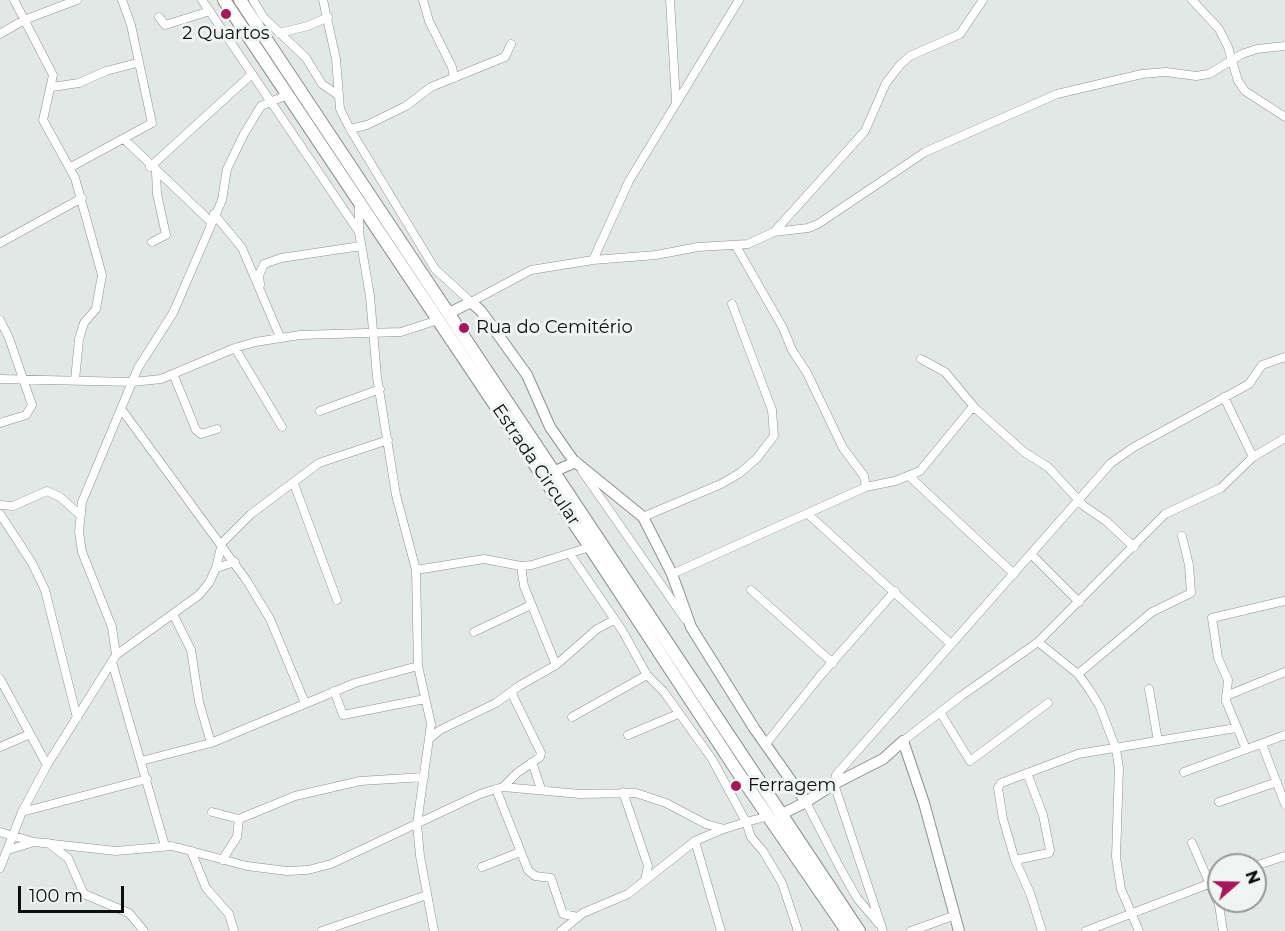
<!DOCTYPE html>
<html>
<head>
<meta charset="utf-8">
<style>
  body { margin:0 }
  #map { position:relative; width:1285px; height:931px; overflow:hidden; background:#e2e8e6; font-family:Montserrat,sans-serif }
  canvas { display:block }
  .north { position:absolute; left:1207px; top:853px; width:60px; height:60px; box-sizing:border-box; background:#f0f5f3; border:2px solid #969998; border-radius:50%; rotate:70deg; font-size:16px; font-weight:700; line-height:24px; text-align:center; color:#0e1010 }
  .north::after { content:''; display:block; margin:auto; width:21px; height:27px; background:#a61859; clip-path:polygon(50% 0,100% 100%,50% 72%,0 100%) }
  .scale { position:absolute; left:18px; top:886px; width:106px; height:27px; box-sizing:border-box; border:3px solid #0e1010; border-top:0; padding-left:8px; font-size:18px; line-height:21px; white-space:nowrap; color:#0e1010; -webkit-text-stroke:4px #f0f5f3; paint-order:stroke }
</style>
</head>
<body>
<div id="map">
<canvas width="1285" height="931"></canvas>
<div class="north">N</div>
<div class="scale">100 m</div>
</div>
<script>
const ctx = document.querySelector('canvas').getContext('2d');
ctx.lineJoin = 'round';
const poly = rows => new Path2D(rows.map(r => 'M' + r).join(''));
function strokePath(path, color, width, dash) { ctx.strokeStyle = color; ctx.lineWidth = width; ctx.lineCap = dash ? 'butt' : 'round'; ctx.setLineDash(dash || []); ctx.stroke(path); }
function write(font, color, halo, rows, align = 'center') {
  ctx.font = font + ' Montserrat,sans-serif'; ctx.lineWidth = 6; ctx.setLineDash([]); ctx.textBaseline = 'middle'; ctx.strokeStyle = halo; ctx.fillStyle = color; for (const [text, x, y, turn = 0] of rows) {
    ctx.save(); ctx.translate(x, y); ctx.rotate((+turn || 0) * Math.PI / 180); ctx.textAlign = isNaN(turn) ? turn : align; if (halo) ctx.strokeText(text, 0, 0); ctx.fillText(text, 0, 0); ctx.restore();
  }
}
const street = poly([
  [14,0,53,75,43,120,75,178,102,275,96,309,84,323,79,339,75,380],
  [202,0,359,232],
  [253,0,264,18,306,58,322,84,338,95],
  [323,0,336,59,340,109,350,129,435,269,471,302,531,270,593,260,656,255,698,247,748,244,774,232,865,131,886,83,900,65,910,56,960,34,983,0],
  [423,0,429,21,452,67,454,78],
  [670,0,676,101],
  [1192,0,1219,29,1228,47,1238,81,1245,91,1285,117],
  [159,17,165,25,210,11],
  [279,33,308,26,328,17],
  [0,34,24,20,77,0],
  [52,87,79,83,106,71,137,63],
  [350,129,367,125,406,106,431,87,505,57,511,44],
  [125,140,211,222],
  [71,167,152,123,131,25,122,0],
  [150,167,252,74],
  [359,205,359,232,370,296,377,377,396,495,416,570,418,666,431,724,417,824,420,856,434,931],
  [214,214,242,248,280,337],
  [774,232,808,228,818,224,925,152,1057,94,1142,74,1166,72,1196,76,1209,74,1242,54,1257,49,1285,46],
  [152,242,166,235,157,194,156,172],
  [0,243,82,198],
  [736,246,783,328,792,350,807,373,843,448,864,476,866,487],
  [593,260,629,181,739,0],
  [260,285,259,275,264,264,281,258,361,246],
  [0,320,9,338,32,405,26,415,0,423],
  [235,348,282,427],
  [921,359,945,372,975,408,1024,452,1048,467,1084,506,1106,521,1134,547],
  [174,376,196,430,201,434,217,429],
  [0,379,133,382,161,379,235,348,255,342,300,335,401,332,438,320],
  [1224,397,1253,457],
  [122,410,247,581,270,619,305,703],
  [320,411,380,389],
  [582,471,685,619],
  [909,476,1014,574],
  [294,484,337,600],
  [0,505,13,506,47,491,60,497,79,514],
  [0,514,32,563,45,590,77,718],
  [809,515,951,644],
  [643,517,721,484,740,473,757,458,774,436,772,410,732,304],
  [570,554,622,630,647,675,572,717],
  [1031,554,1079,602],
  [521,566,524,586,556,665],
  [216,568,235,562],
  [416,570,484,559,521,566,532,565,590,547],
  [672,574,866,487,895,481,920,471,970,410,975,408],
  [751,590,833,663],
  [173,614,191,650,199,702,211,743],
  [474,632,531,605],
  [1038,642,1078,674,1089,689,1100,707,1116,749,1119,768,1116,857,1121,889,1139,931],
  [116,655,199,595,209,583,216,568,222,543,251,514,319,463,388,440],
  [112,662,165,846],
  [1078,674,1152,612,1191,593,1189,565,1182,536],
  [0,679,47,765],
  [1149,689,1158,741],
  [334,691,343,715,425,699],
  [1226,696,1285,672],
  [940,712,970,761,1048,703],
  [628,735,678,714],
  [429,739,440,730,496,703,519,686,556,665,597,629,614,620],
  [903,741,961,696,1038,642,1165,514,1221,488,1253,457,1285,438],
  [1262,744,1285,804],
  [765,745,820,676,895,591],
  [0,747,30,734],
  [1246,749,1226,701,1228,680,1218,658,1212,618,1284,601],
  [141,761,211,743,355,683,418,666],
  [532,762,541,789],
  [1184,772,1285,735],
  [503,787,517,773,540,757,541,753,511,692],
  [496,789,528,870,535,876,551,878,563,914,578,917],
  [623,792,648,866,645,880],
  [806,802,839,866,857,898,879,924],
  [1219,802,1277,782],
  [22,812,147,779],
  [212,812,239,819,295,796,360,781,424,777],
  [769,816,746,822,751,837,763,851,782,883,798,931],
  [0,832,34,842,116,851,172,846,247,866,287,871,308,870,331,864,480,794,503,787,580,794,636,793,666,803,706,824,724,829,746,822,712,759,664,692,647,675],
  [48,843,68,858,84,894,129,913,144,931],
  [1192,843,1219,905,1223,931],
  [8,850,34,842],
  [191,851,206,888,229,914,234,931],
  [222,860,237,837,239,819],
  [1015,860,1049,853,1050,850,1043,815,1027,773],
  [1255,866,1285,856],
  [482,867,520,852],
  [0,868,22,812,47,765,116,655,112,627,82,552,79,532,82,502,138,368,173,313,222,200,227,169,244,134,261,106,287,95],
  [322,931,427,895],
  [561,931,583,913,628,894,695,841],
  [721,931,695,841,723,829],
  [883,931,834,784,836,775,1111,463,1134,447,1249,384,1262,365,1285,357],
  [911,931,953,916],
  [1042,931,1030,893,1015,860,1003,819,998,788,1001,783,1078,754,1236,728],
  [1086,931,1219,880]
]);
const secondary = poly([
  [449,313,471,302,481,311,527,375,550,427,573,460,643,517,672,574,691,627,754,728,806,802,834,784,883,759,903,741,924,803,959,931],
  [555,471,576,462],
  [782,814,806,802]
]);
const primary = poly([
  [224,0,590,547,739,774,847,931],
  [240,0,859,931]
]);
strokePath(street, '#8d9290', 9);
strokePath(secondary, '#8d9290', 12);
strokePath(primary, '#8d9290', 14);
strokePath(street, '#fff', 8);
strokePath(secondary, '#fff', 10);
strokePath(primary, '#fff', 12);
for (const [x, y, r, color] of [
  [226,14,6,"#a61859"],
  [464,328,6,"#a61859"],
  [736,786,6,"#a61859"]
]) { const dot = new Path2D(); dot.arc(x, y, r, 0, 2 * Math.PI); ctx.fillStyle = color; ctx.fill(dot); strokePath(dot, '#f0f5f3', 2); }
write('18px', '#0e1010', '#f0f5f3', [
  ["2 Quartos",226,34,"center"],
  ["Rua do Cemitério",476,328],
  ["Ferragem",748,786]
], 'left');
write('18px', '#0e1010', '#f0f5f3', [
  ["Estrada Circular",536,465,56]
]);
</script>
</body>
</html>
